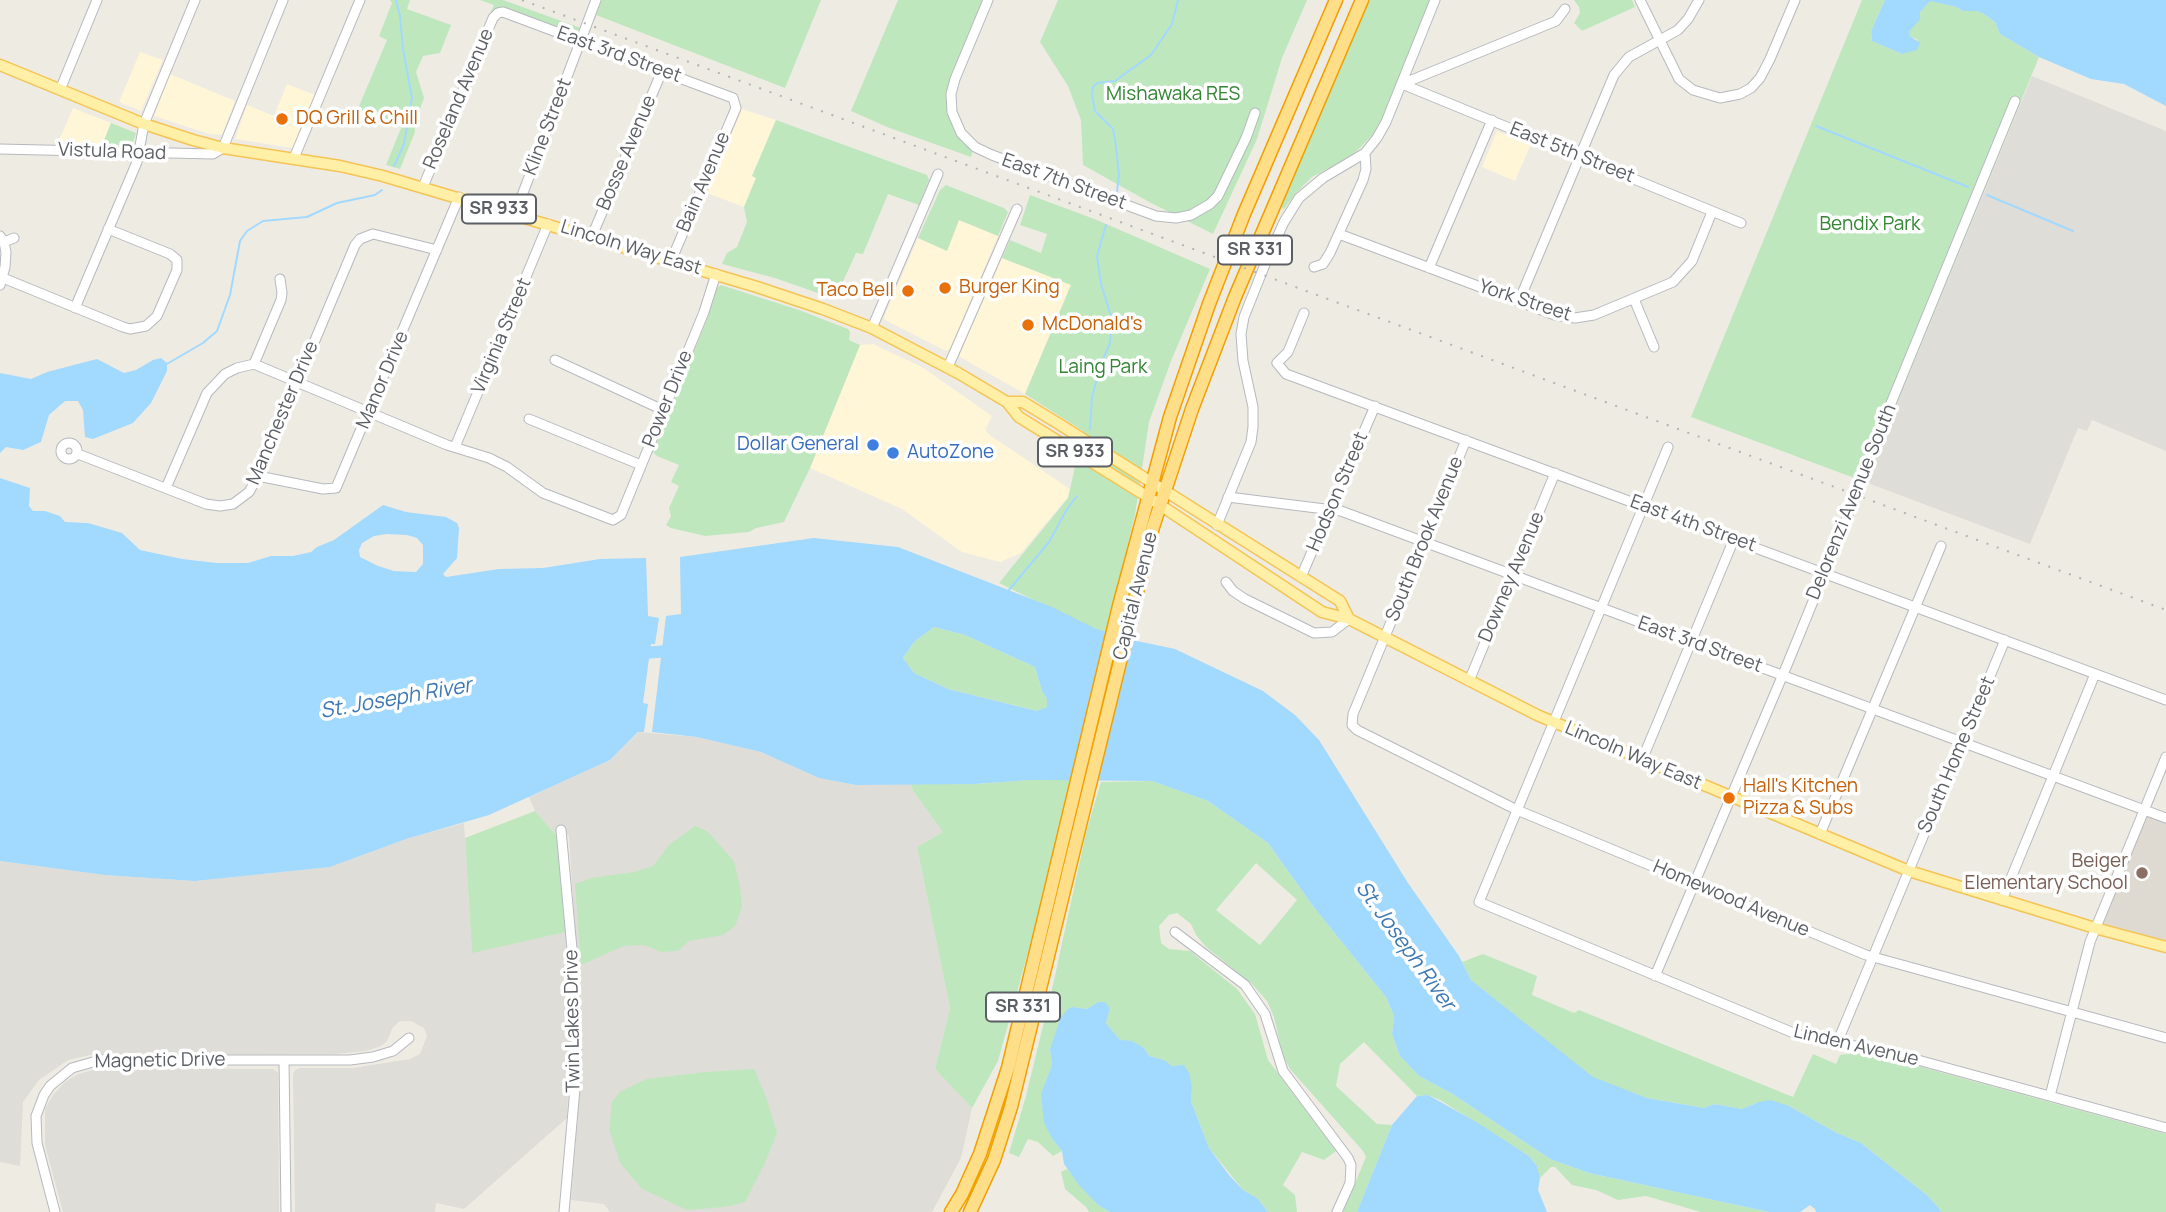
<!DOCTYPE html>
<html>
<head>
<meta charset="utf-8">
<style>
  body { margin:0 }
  canvas { display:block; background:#eeebe3 }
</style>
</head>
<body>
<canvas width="2166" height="1212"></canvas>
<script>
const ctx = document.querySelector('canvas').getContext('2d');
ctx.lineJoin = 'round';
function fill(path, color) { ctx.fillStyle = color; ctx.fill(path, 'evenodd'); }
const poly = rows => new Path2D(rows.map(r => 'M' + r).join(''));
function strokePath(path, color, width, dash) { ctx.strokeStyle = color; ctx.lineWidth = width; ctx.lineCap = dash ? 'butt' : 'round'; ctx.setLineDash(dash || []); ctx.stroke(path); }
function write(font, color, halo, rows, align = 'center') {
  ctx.font = font + ' Manrope,sans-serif'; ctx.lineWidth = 7; ctx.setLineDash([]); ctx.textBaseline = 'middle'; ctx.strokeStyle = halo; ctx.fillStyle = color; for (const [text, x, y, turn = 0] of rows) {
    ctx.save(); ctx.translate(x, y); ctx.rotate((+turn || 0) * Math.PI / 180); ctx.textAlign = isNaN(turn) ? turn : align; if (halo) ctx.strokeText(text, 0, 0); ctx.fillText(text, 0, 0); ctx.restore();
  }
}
fill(poly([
  [140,52,163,60,141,111,119,102],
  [170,74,235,101,222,135,209,134,154,116],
  [287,84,315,95,293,148,235,139,247,105,274,116],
  [73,108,111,123,102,145,58,143],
  [742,109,776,120,752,176,756,178,744,207,707,193],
  [1497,131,1531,144,1515,181,1482,167],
  [959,220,998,236,950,349,946,351,885,320,884,317,918,238,947,251],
  [1002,258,1071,284,1025,394,960,357,960,353],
  [873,344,922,367,992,416,985,430,991,436,1070,489,1068,497,1021,553,1000,562,962,552,902,509,810,468,860,345]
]), '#fff5d7');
fill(poly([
  [2032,76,2166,131,2166,451,2092,420,2087,431,2078,428,2030,544,1865,482],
  [639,732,697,737,761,752,819,778,856,785,911,784,913,791,943,832,917,847,950,1008,935,1069,972,1108,961,1158,932,1212,610,1212,604,1204,571,1200,580,1089,578,981,569,835,557,836,535,811,529,797,610,760],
  [464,823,472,952,566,932,570,1039,567,1118,464,1209,436,1203,435,1212,295,1212,293,1074,295,1070,300,1068,353,1068,410,1059,420,1054,427,1036,424,1028,411,1021,400,1021,393,1027,387,1041,381,1046,366,1051,334,1054,90,1055,68,1060,39,1080,23,1102,20,1166,0,1162,0,861,105,875,195,881,330,867,406,839],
  [100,1068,273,1069,278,1073,279,1212,63,1212,45,1145,45,1109,53,1095,65,1082,78,1074]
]), '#dfddd7');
fill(poly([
  [2145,810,2166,818,2166,947,2095,928]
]), '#dedad1');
fill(poly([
  [390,0,410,0,407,9,451,25,440,53,423,56,416,72,424,98,415,122,415,132,400,169,386,165,401,128,380,119,377,127,354,118,387,40,379,36,392,3],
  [480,0,503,0,581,28,575,33,572,33,505,8,491,12,494,5],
  [602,0,821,0,785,88,596,15],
  [898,0,984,0,948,91,947,105,950,118,956,131,973,150,971,157,887,127,851,111],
  [1058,0,1307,0,1282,58,1257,139,1213,234,1151,203,1083,165,1081,120,1068,86,1040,42],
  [1368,0,1430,0,1381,122,1375,132,1352,156,1312,177,1296,193,1284,209,1281,207,1300,155],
  [1574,0,1632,0,1635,7,1582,31,1574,23,1580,13,1579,7],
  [1862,0,1885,0,1871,31,1872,41,1902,54,1918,40,1910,36,1909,32,1920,12,1930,0,1956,7,1963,11,1977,11,1984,14,1995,22,2000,34,2039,57,1865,482,1691,417],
  [776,120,913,170,927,175,929,180,919,205,888,194,863,254,856,253,835,299,775,278,722,264,727,253,737,247,747,222,744,207,756,178,752,176],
  [111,123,136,133,133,142,128,145,102,145],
  [946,185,1004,208,1008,212,998,236,959,220,947,251,918,238,940,190],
  [1030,195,1097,220,1210,269,1171,361,1149,422,1135,515,1105,635,999,583,1068,498,1083,431,1025,394,1071,285,1002,258,1010,240,1041,253,1047,234,1020,225],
  [721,285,799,310,848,329,850,332,849,340,860,345,810,468,784,522,756,528,749,532,705,536,671,528,666,525,671,516,669,508,679,486,671,482,679,465,657,456,653,452,708,317,717,288],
  [934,627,965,635,1035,667,1042,691,1047,699,1047,707,1038,711,948,689,914,673,903,658,914,642],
  [1030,780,1071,780,1036,923,998,1061,972,1108,935,1069,950,1008,917,847,943,832,913,791,911,784,975,784],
  [1152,781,1208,801,1268,843,1313,906,1386,997,1394,1016,1392,1034,1400,1056,1419,1076,1451,1093,1550,1159,1589,1173,1769,1212,1701,1212,1646,1196,1618,1200,1596,1190,1572,1185,1555,1167,1551,1167,1540,1178,1537,1166,1529,1156,1440,1100,1428,1095,1417,1096,1364,1042,1340,1064,1336,1086,1377,1124,1392,1125,1357,1212,1343,1212,1366,1157,1363,1151,1290,1069,1283,1056,1274,1017,1267,1001,1252,984,1206,947,1196,935,1191,924,1177,913,1169,915,1159,926,1161,943,1169,949,1190,951,1237,989,1255,1014,1268,1060,1336,1151,1324,1160,1302,1152,1283,1185,1295,1195,1297,1212,1268,1212,1257,1198,1243,1190,1209,1148,1191,1101,1192,1086,1164,1060,1149,1056,1144,1048,1120,1040,1106,1023,1110,1008,1098,1002,1087,1009,1073,1007,1050,1049,1052,1065,1047,1079,1053,1140,1062,1151,1053,1156,1038,1142,1028,1139,1019,1157,1009,1153,1026,1096,1053,985,1086,833,1101,782],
  [1256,863,1297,900,1260,945,1216,910],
  [535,811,557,836,566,932,472,953,465,838],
  [695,826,707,831,734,861,740,887,742,907,735,926,723,935,689,941,678,951,661,952,644,945,624,946,581,965,575,884,591,878,634,872,653,866,669,845],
  [1483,954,1537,976,1532,995,1574,1013,1579,1010,1793,1097,1813,1054,1836,1064,1840,1055,1855,1053,1878,1056,1903,1062,2166,1134,2166,1212,1942,1212,1928,1196,1861,1143,1837,1133,1789,1106,1759,1102,1742,1109,1714,1104,1704,1108,1647,1098,1593,1078,1471,980,1462,962],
  [754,1069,766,1097,777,1133,764,1165,745,1202,725,1207,687,1210,642,1189,620,1163,609,1129,612,1102,621,1091,647,1079,705,1072],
  [1067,1169,1098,1205,1110,1212,1089,1212,1086,1207,1065,1189,1061,1172]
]), '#bfe7be');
fill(poly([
  [1885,0,2166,0,2166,106,2124,84,2091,79,2039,57,2000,34,1995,22,1984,14,1977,11,1963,11,1956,7,1930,1,1920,12,1920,19,1909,32,1910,36,1920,43,1917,50,1902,54,1872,41,1871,31],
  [161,358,167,363,167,371,151,403,133,423,93,439,85,437,83,410,78,401,65,401,49,415,41,442,23,450,6,447,0,453,0,373,31,379,47,372,97,359,124,373,136,370,153,360],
  [0,478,30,488,29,506,33,511,45,511,60,516,65,522,88,523,122,533,140,550,182,559,217,563,248,563,271,556,293,556,311,552,317,547,334,540,383,505,406,512,446,517,457,523,459,528,457,558,443,574,446,577,499,569,543,568,600,559,646,558,648,616,659,618,655,644,651,644,643,703,648,704,644,732,638,732,610,760,489,815,406,839,330,867,195,881,105,875,0,861],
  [387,534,407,535,417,538,423,545,423,564,416,572,394,571,378,566,360,557,359,550,362,543,374,536],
  [814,538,898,547,1052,607,1096,629,1137,641,1175,649,1263,691,1295,715,1319,740,1408,883,1459,956,1471,980,1593,1077,1647,1098,1704,1108,1714,1104,1742,1109,1759,1102,1771,1100,1789,1106,1837,1133,1861,1143,1928,1196,1942,1212,1816,1212,1815,1209,1810,1205,1800,1212,1769,1212,1589,1173,1550,1159,1451,1093,1419,1076,1400,1056,1392,1034,1394,1016,1386,997,1313,906,1268,843,1208,801,1152,781,1030,780,975,784,856,785,819,778,761,752,697,737,652,732,666,616,681,614,680,557],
  [934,627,965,635,1035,667,1042,691,1047,699,1047,707,1037,711,948,689,914,673,903,658,914,642],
  [1098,1002,1105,1002,1110,1008,1106,1023,1120,1040,1132,1041,1144,1048,1149,1056,1164,1060,1172,1066,1184,1065,1189,1073,1192,1087,1191,1101,1209,1148,1229,1175,1243,1190,1257,1198,1268,1212,1110,1212,1098,1205,1079,1185,1064,1164,1062,1151,1053,1140,1044,1123,1041,1094,1052,1065,1050,1049,1061,1017,1068,1009,1073,1007,1087,1009],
  [1428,1095,1478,1123,1529,1156,1537,1166,1540,1178,1538,1190,1547,1212,1357,1212,1392,1125,1417,1096]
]), '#a2d9ff');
strokePath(poly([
  [1816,126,1968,187],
  [394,166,404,144,412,98,403,49,400,16,396,0],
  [1117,192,1119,174,1115,139,1113,129,1095,111,1092,95,1093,87,1097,83,1115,81,1151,55,1172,24,1178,0],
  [1987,195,2073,231],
  [165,365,203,343,217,331,230,295,240,241,247,231,263,221,307,217,337,203,375,195,382,190],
  [1090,429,1092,397,1101,364,1110,343,1112,319,1101,284,1097,256,1106,225],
  [1009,590,1049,542,1067,509,1077,496]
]), '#a2d9ff', 2);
strokePath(poly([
  [634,654,678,650]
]), '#a2d9ff', 12);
const minor = poly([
  [988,0,955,79,951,94,952,112,961,133,975,147,992,155,1156,216,1176,218,1191,215,1210,204,1218,196,1246,138,1255,113],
  [1640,0,1679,79,1693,90,1720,98,1740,94,1751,88,1760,78,1770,59,1795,0],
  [1402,84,1741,223],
  [1402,84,1556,21,1565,9],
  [60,90,97,0],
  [0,149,213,154,223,148,283,0],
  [294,158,360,0],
  [423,187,493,18,498,13,503,12,733,98,736,108,671,261],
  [515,214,596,0],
  [1339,234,1555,315,1575,318,1594,315,1673,282,1692,261,1712,212],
  [0,236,4,242,6,252,5,267,0,285],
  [592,236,662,71],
  [4,242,14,238],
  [1314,267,1323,264,1330,253,1363,180,1366,169,1365,153],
  [1429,268,1492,120],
  [3,278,123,327,130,329,146,326,157,316,177,270,177,260,170,254,108,229],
  [1634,299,1654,347],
  [1519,301,1614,75,1629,57,1678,30,1688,19,1699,0],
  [75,308,137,162,144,124,195,0],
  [1304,313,1288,352,1277,363,1286,374,2166,700],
  [872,328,938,174],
  [555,360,663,410],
  [254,364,447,445,489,458,507,467,543,493,613,520,621,515,704,312,716,274],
  [254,364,281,300,282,293,280,279],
  [948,367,1017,209],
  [529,419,641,465],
  [1466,440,1353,714,1352,725,1357,730,1517,810,1866,955,2166,1038],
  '61 451a8 8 0 1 1 16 0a8 8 0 1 1-16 0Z',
  [455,447,548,224],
  [1668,447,1479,902,1796,1034,1819,1040,1885,1051,2166,1128],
  [78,454,206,504,220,506,233,504,249,492,258,476,355,245,360,239,373,234,437,250],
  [258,476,323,489,336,488,459,197],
  [166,488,207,393,225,374,237,368,254,364],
  [1228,497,1341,511,2166,818],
  [1217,525,1251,442,1253,427,1253,407,1243,361,1241,334,1244,317,1268,257,1284,222,1299,198,1323,178,1365,153,1377,138,1386,122,1435,0],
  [1301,577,1375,406],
  [1226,582,1233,591,1245,599,1314,633,1332,632,1349,619],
  [1469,681,1555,473],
  [1642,760,1734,539],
  [561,830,572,949,577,1066,564,1212],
  [1820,834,1941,546],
  [2002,900,2095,674],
  [1175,932,1245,985,1265,1014,1283,1071,1348,1158,1351,1165,1350,1183,1337,1212],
  [1655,976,1787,665,1843,528,1880,430,2015,101],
  [1837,1043,2005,640],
  [284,1060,286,1212],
  [2050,1096,2090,942,2166,757],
  [55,1212,37,1143,36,1116,44,1095,50,1086,72,1068,100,1060,350,1060,373,1057,393,1051,409,1038]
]);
const major = poly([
  [0,65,144,124,193,140,223,148,340,166,383,176,757,287,823,309,872,328,958,373,1007,402,1019,417,1148,497,1322,612,1349,619,1537,715,1909,871,2095,928,2166,947],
  [1007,402,1023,402,1059,424,1340,601,1349,619]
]);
const highway = poly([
  [951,1212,962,1194,980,1154,1008,1068,1119,606,1170,417,1209,304,1244,214,1336,0],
  [970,1212,994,1160,1011,1107,1153,527,1192,409,1235,297,1362,0]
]);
strokePath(minor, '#b6b9be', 11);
strokePath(major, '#f5c455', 13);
strokePath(highway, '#f1a000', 15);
strokePath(minor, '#fff', 9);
strokePath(major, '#ffefa7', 10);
strokePath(highway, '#ffde89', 12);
strokePath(poly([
  [522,0,2166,610]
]), '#b2b3b4', 2, [2, 9]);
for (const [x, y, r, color] of [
  [282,119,7,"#e8710a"],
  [945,288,7,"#e8710a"],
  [908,291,7,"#e8710a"],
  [1028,325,7,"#e8710a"],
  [873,445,7,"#3f7fe0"],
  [893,453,7,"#3f7fe0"],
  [1729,798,7,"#e8710a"],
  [2142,873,7,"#8d6e63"]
]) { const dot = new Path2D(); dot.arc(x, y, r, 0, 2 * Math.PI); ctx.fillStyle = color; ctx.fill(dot); strokePath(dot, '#fff', 2.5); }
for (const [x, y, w] of [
  [499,209,74],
  [1255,250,74],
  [1075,452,74],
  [1023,1007,74]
]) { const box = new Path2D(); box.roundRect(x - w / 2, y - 14.5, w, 29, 5); ctx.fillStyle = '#fff'; ctx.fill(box); strokePath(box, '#5b5f64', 2); }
write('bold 18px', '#5b5f64', null, [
  ["SR 933",499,209],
  ["SR 331",1255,250],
  ["SR 933",1075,452],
  ["SR 331",1023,1007]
]);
write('19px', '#5b5f64', '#fff', [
  ["East 3rd Street",619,55,20],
  ["Roseland Avenue",459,99,-67],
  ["Kline Street",548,127,-69],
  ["Vistula Road",112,152,2],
  ["Bosse Avenue",627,153,-67],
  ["East 5th Street",1572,153,22],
  ["Bain Avenue",704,182,-67],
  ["East 7th Street",1064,182,20],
  ["Lincoln Way East",631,248,17],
  ["York Street",1525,301,18],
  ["Virginia Street",502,336,-67],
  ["Manor Drive",383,380,-67],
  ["Power Drive",668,399,-68],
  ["Manchester Drive",283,413,-67],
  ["Hodson Street",1338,492,-67],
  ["Delorenzi Avenue South",1852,502,-68],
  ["East 4th Street",1693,524,20],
  ["South Brook Avenue",1425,539,-68],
  ["Downey Avenue",1512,577,-67],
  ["Capital Avenue",1136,596,-76],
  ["East 3rd Street",1700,645,20],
  ["South Home Street",1957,755,-67],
  ["Lincoln Way East",1633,756,23],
  ["Homewood Avenue",1731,899,23],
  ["Twin Lakes Drive",573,1021,-91],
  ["Linden Avenue",1856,1046,13],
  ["Magnetic Drive",160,1061,-1]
]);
write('19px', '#328533', '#fff', [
  ["Mishawaka RES",1173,95],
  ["Bendix Park",1870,225],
  ["Laing Park",1103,368]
]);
write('19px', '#c56008', '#fff', [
  ["DQ Grill & Chill",296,119],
  ["Burger King",959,288],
  ["Taco Bell",894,291,"right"],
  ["McDonald's",1042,325],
  ["Hall's Kitchen",1743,787],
  ["Pizza & Subs",1743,809]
], 'left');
write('19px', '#366cbe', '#fff', [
  ["Dollar General",859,445],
  ["AutoZone",907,453,"left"]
], 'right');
write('19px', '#785e54', '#fff', [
  ["Beiger",2128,862],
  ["Elementary School",2128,884]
], 'right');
write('italic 21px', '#3c79b4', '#fff', [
  ["St. Joseph River",396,699,-10],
  ["St. Joseph River",1405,946,54]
]);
</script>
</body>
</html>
